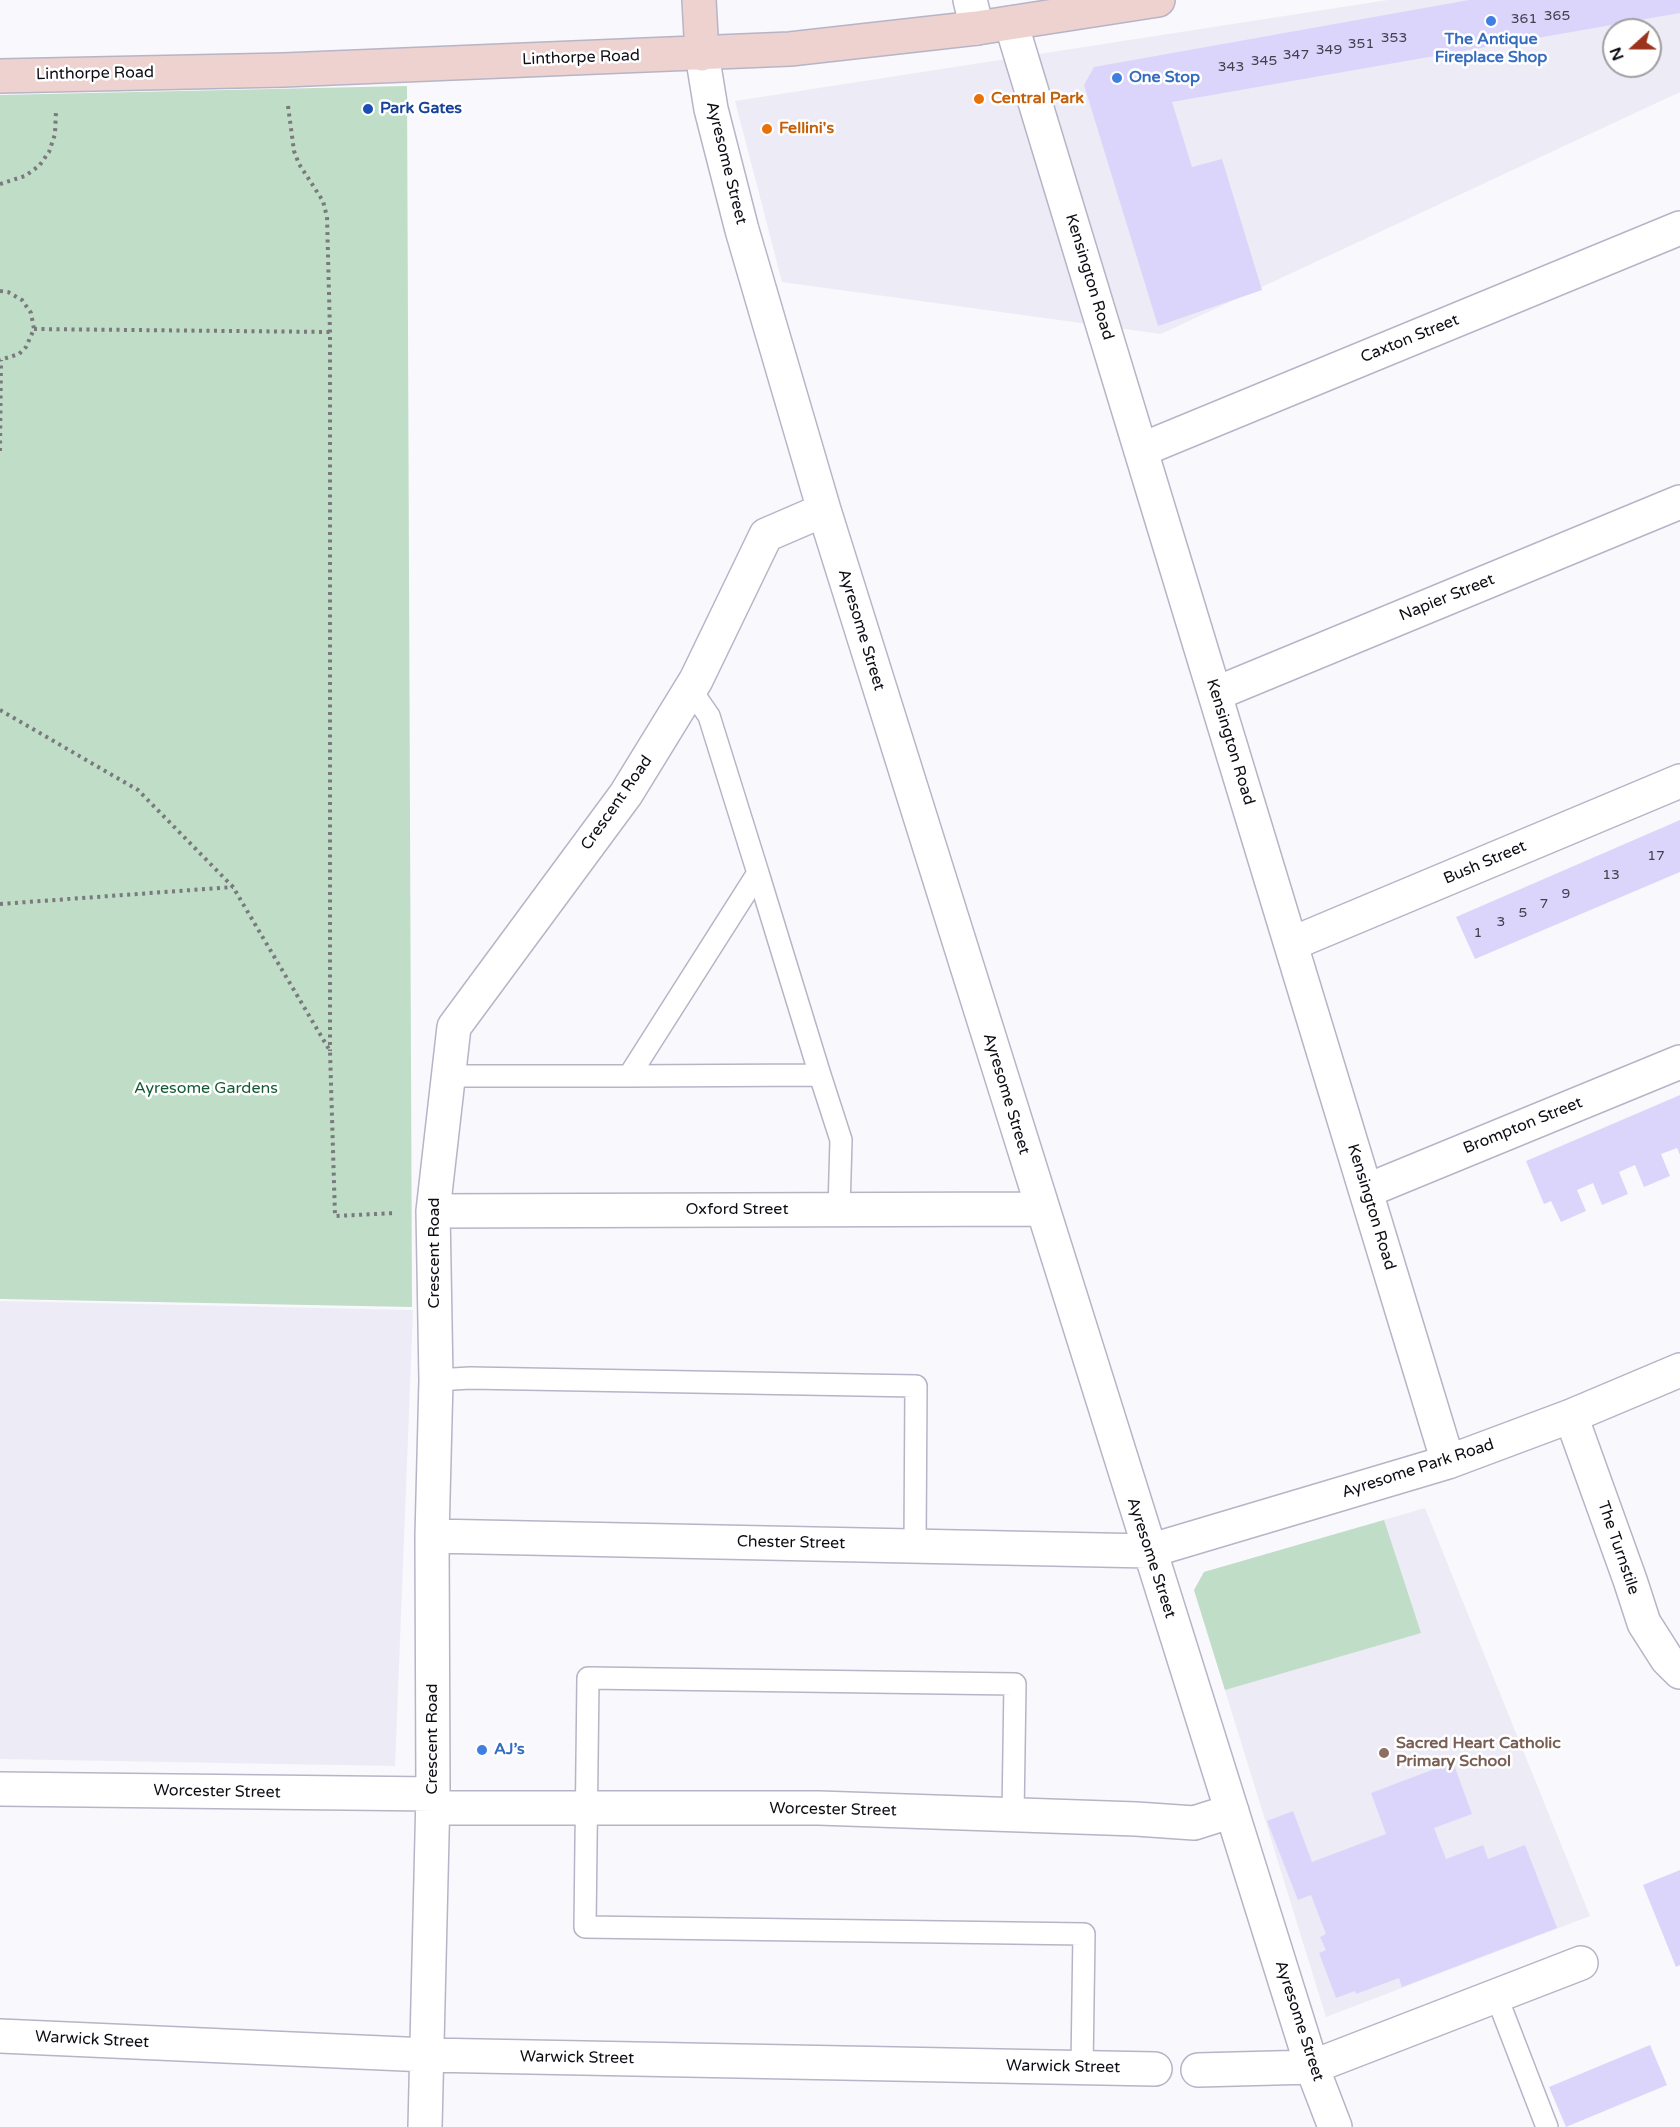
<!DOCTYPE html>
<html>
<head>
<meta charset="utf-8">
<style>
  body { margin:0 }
  #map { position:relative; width:1680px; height:2127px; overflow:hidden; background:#f9f8fc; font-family:"Varela Round",sans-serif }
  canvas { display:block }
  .north { position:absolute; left:1602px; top:18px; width:60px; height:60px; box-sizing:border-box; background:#fff; border:2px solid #9f9ea1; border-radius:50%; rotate:249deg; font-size:16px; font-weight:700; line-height:24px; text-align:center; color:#0e0d13 }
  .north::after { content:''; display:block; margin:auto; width:21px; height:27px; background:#9c331c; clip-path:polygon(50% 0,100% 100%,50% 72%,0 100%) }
</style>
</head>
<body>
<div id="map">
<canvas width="1680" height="2127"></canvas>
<div class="north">N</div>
</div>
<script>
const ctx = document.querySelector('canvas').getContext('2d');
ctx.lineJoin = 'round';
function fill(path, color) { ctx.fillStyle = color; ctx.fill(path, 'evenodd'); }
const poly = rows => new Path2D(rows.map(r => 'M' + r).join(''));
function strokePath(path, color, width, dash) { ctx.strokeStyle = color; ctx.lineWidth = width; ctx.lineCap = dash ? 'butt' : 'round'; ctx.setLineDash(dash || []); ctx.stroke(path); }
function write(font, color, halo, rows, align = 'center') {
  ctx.font = font + ' "Varela Round",sans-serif'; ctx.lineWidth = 5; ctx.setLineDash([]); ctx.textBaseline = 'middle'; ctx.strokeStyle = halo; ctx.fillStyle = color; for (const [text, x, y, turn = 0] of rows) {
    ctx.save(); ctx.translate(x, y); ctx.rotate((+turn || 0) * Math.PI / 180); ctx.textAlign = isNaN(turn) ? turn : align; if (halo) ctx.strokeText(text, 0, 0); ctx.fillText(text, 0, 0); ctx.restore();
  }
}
fill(poly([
  [1388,0,1680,0,1680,92,1161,334,782,282,735,101],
  [1614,30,1650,30,1650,66,1614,66],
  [0,1301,413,1310,395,1766,0,1759],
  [1425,1508,1590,1916,1326,2017,1194,1590,1204,1572]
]), '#edebf6');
fill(poly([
  [407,86,412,1307,0,1299,0,95],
  [1384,1520,1421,1633,1225,1690,1194,1590,1204,1572]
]), '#c0ddc8');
fill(poly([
  [1469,0,1680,0,1680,13,1172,102,1192,167,1222,159,1262,290,1158,326,1084,85,1094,67],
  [1680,820,1680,872,1475,959,1456,917],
  [1680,1095,1680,1155,1677,1148,1661,1154,1670,1176,1644,1187,1635,1165,1628,1168,1619,1172,1628,1194,1602,1205,1593,1183,1577,1190,1586,1211,1561,1222,1551,1201,1544,1204,1526,1161],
  [1453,1762,1472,1814,1434,1828,1446,1859,1483,1845,1488,1859,1525,1845,1557,1928,1402,1987,1399,1978,1356,1994,1355,1991,1336,1998,1319,1953,1326,1950,1320,1937,1326,1934,1311,1895,1298,1900,1267,1821,1293,1811,1312,1862,1386,1834,1371,1793],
  [1680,1870,1680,1965,1676,1967,1643,1885],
  [1650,2045,1667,2085,1566,2127,1549,2087]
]), '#dcd5fb');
const lane = poly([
  [691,690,709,716,758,873],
  [820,1075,841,1140,839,1210],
  [449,1076,629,1076,820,1075,758,873,629,1076],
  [436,1380,470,1378,916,1386,915,1545],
  [1013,1815,1015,1684,588,1678,585,1927,1084,1934,1082,2067],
  [1496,1995,1547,2127]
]);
const street = poly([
  [970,0,977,28],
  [1011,23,1448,1462],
  [702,54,711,109,742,230,824,510,1312,2067,1335,2127],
  [1141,450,1680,228],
  [1215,694,1680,502],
  [1291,944,1680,781],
  [1366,1191,1680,1062],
  [433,1211,1042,1209],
  [1571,1416,1630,1580,1644,1623,1667,1659,1680,1672],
  [432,1536,1149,1551,1448,1462,1571,1416,1680,1370],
  [0,1789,433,1794],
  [433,1808,819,1808,1136,1819,1194,1823,1232,1811],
  [0,2036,427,2055,1155,2069],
  [1198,2070,1312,2067,1581,1963],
  [425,2127,433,1794,432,1536,436,1380,433,1211,454,1027,626,794,696,680,766,535,824,510]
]);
const secondary = poly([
  [699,0,702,54],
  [0,76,284,70,790,49,977,28,1158,0]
]);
strokePath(lane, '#b7b4c7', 24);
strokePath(street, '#b7b4c7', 36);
strokePath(secondary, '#b7b4c7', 36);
strokePath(poly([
  [288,106,294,151,299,164,323,201,327,217,330,332,330,1051],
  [0,184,25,176,39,166,49,152,55,134,56,111],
  [0,291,8,292,22,300,31,313,34,329,26,347,19,354,0,360],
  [34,329,330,332],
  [0,451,1,360],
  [0,710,138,790,233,887,330,1051,335,1216,396,1213],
  [0,904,233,887]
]), '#7a797e', 4, [3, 4.5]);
strokePath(lane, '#fff', 21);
strokePath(street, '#fff', 33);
strokePath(secondary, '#eed2cf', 33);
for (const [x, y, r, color] of [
  [1491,21,6,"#3f7fe0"],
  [1117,78,6,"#3f7fe0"],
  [979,99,6,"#e8710a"],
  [368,109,6,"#1a4fb4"],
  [767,129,6,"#e8710a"],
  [482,1750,6,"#3f7fe0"],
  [1384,1753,6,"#8d6e63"]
]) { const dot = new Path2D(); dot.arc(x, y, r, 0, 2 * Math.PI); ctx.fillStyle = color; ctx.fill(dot); strokePath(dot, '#fff', 2); }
write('14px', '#423f4d', null, [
  ["365",1557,16],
  ["361",1524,19],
  ["353",1394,38],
  ["351",1361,44],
  ["349",1329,50],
  ["347",1296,55],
  ["345",1264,61],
  ["343",1231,67],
  ["17",1656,856],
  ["13",1611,875],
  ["9",1566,894],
  ["7",1544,904],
  ["5",1523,913],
  ["3",1501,922],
  ["1",1478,933]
]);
write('bold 16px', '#366cbe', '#fff', [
  ["The Antique",1491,40,"center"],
  ["Fireplace Shop",1491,58,"center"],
  ["One Stop",1129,78],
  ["AJ’s",494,1750]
], 'left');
write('16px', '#0e0d13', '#fff', [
  ["Linthorpe Road",581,58,-2],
  ["Linthorpe Road",95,74,-1],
  ["Ayresome Street",726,163,76],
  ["Kensington Road",1089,277,73],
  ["Caxton Street",1410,339,-22],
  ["Napier Street",1447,598,-22],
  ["Ayresome Street",861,630,73],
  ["Kensington Road",1230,742,73],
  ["Crescent Road",617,803,-55],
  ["Bush Street",1485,863,-23],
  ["Ayresome Street",1006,1094,73],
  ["Brompton Street",1523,1126,-22],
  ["Kensington Road",1371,1207,73],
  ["Oxford Street",737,1210],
  ["Crescent Road",435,1253,-90],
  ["Ayresome Park Road",1418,1469,-18],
  ["Chester Street",791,1543,1],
  ["The Turnstile",1618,1548,71],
  ["Ayresome Street",1151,1558,72],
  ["Crescent Road",433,1739,-90],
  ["Worcester Street",217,1792,1],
  ["Worcester Street",833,1810,1],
  ["Ayresome Street",1299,2021,72],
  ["Warwick Street",92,2040,3],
  ["Warwick Street",577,2058,1],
  ["Warwick Street",1063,2067,1]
]);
write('bold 16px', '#c56008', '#fff', [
  ["Central Park",991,99],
  ["Fellini's",779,129]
], 'left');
write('bold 16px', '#164399', '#fff', [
  ["Park Gates",380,109]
], 'left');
write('16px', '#125b33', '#fff', [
  ["Ayresome Gardens",206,1089]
]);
write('bold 16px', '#785e54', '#fff', [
  ["Sacred Heart Catholic",1396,1744],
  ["Primary School",1396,1762]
], 'left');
</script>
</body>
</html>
